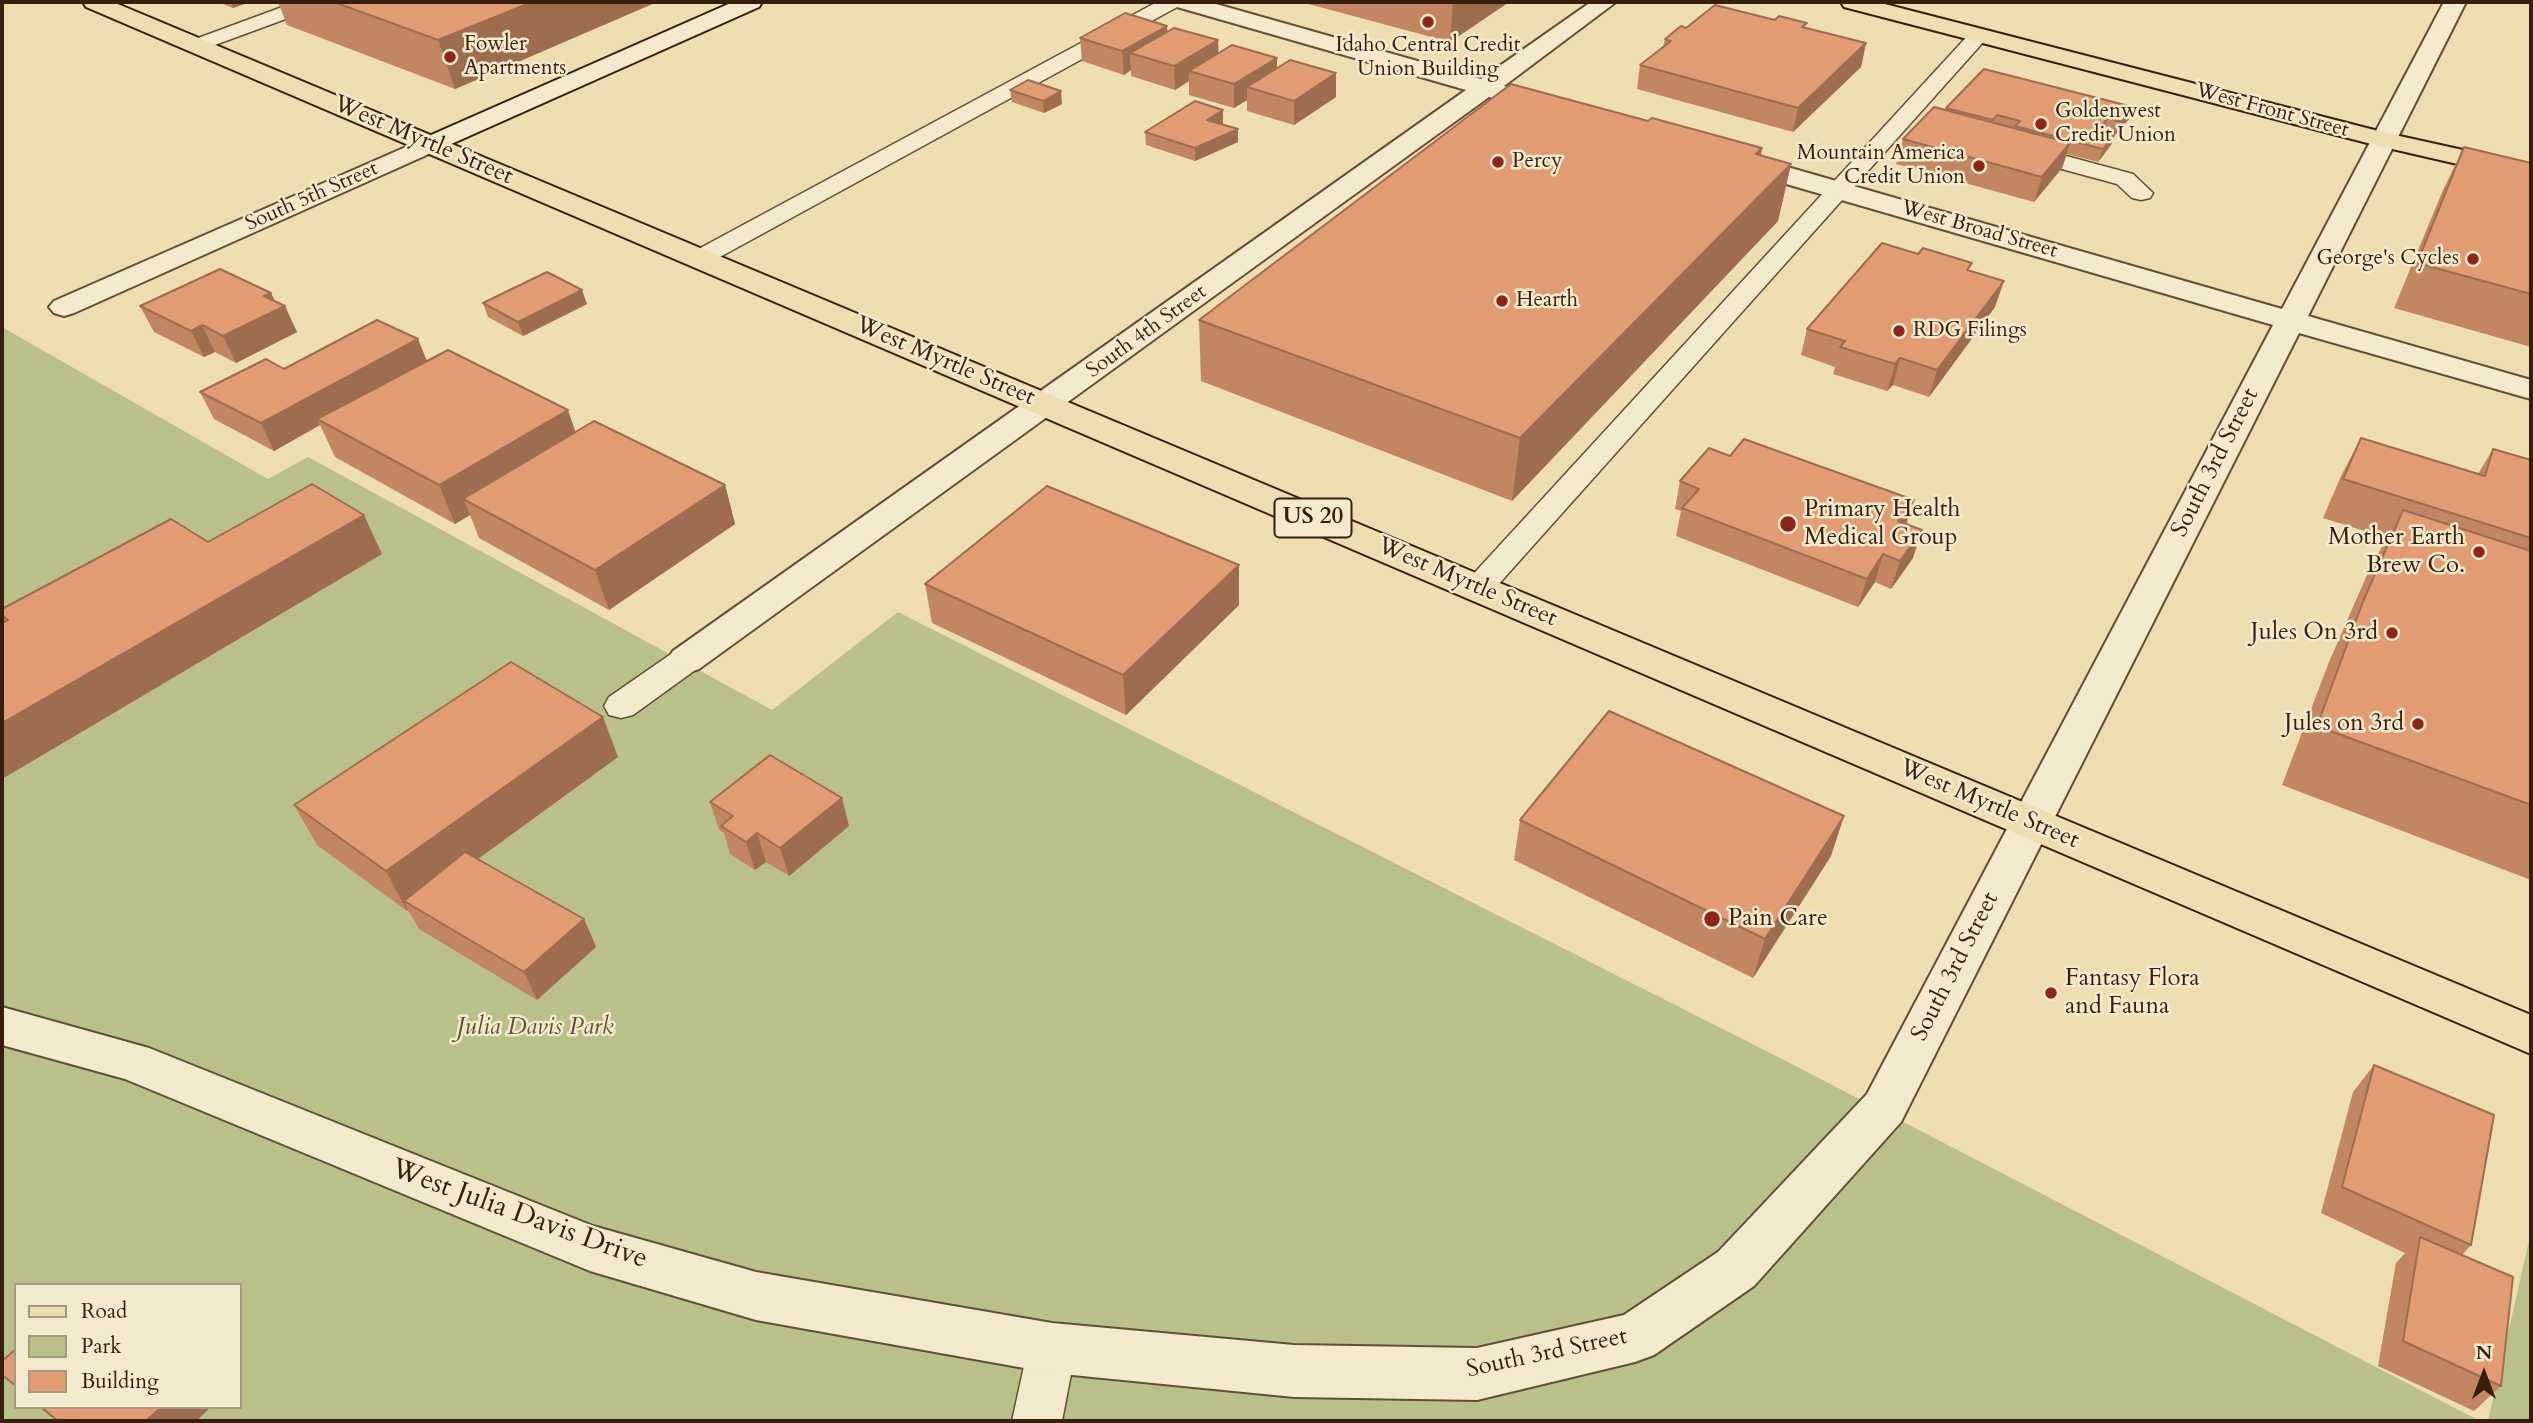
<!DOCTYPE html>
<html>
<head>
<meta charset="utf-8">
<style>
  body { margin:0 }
  #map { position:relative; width:2533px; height:1423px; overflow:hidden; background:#edddb1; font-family:Cardo,serif }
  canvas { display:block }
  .frame { position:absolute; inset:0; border:4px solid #371e0d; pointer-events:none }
  .legend { position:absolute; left:14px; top:1283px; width:228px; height:126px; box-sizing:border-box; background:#f3e9cc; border:2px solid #a89880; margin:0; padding:9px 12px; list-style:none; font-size:21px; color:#371e0d }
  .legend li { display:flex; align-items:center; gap:14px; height:35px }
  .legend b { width:35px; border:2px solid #a89880 }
  .north { position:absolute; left:2449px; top:1339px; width:70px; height:70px; -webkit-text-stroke:5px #f3e9cc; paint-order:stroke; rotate:0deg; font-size:19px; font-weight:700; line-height:28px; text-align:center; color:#371e0d }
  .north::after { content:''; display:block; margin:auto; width:24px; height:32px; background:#371e0d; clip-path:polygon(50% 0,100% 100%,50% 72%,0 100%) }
</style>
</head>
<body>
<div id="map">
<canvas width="2533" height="1423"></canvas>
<div class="frame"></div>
<ul class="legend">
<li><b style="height:9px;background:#edddb1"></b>Road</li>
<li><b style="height:19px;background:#bac08a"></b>Park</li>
<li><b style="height:19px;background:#e19c73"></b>Building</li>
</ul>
<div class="north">N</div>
</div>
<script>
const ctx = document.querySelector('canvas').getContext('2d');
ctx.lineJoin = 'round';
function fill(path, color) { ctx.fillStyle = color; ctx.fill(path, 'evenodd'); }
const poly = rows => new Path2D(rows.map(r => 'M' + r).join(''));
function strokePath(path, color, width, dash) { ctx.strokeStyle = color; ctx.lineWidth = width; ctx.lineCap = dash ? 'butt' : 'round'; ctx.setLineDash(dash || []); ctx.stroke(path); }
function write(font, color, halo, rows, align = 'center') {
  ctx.font = font + ' Cardo,serif'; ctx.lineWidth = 5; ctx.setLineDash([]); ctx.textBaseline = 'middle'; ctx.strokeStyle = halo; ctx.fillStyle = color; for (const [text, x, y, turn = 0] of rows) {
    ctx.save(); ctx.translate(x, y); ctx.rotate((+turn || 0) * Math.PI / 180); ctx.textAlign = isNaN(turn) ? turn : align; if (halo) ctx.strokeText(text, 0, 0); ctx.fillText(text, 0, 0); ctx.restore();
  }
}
fill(poly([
  [2,327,268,479,308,457,772,710,898,612,1782,1059,2480,1421,2,1421],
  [16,1285,240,1285,240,1407,16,1407],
  [2531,1232,2531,1421,2488,1421]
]), '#bac08a');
const lane = poly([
  [296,2,324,2,321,6,204,49,197,51,190,49,186,45,190,41,296,2],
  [1157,2,1182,2,1179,6,709,263,700,266,691,263,687,258,691,253,1157,2],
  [1979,29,1986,31,1989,35,1986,39,1489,595,1478,598,1467,595,1462,588,1467,581,1972,31,1979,29],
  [2018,143,2133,174,2153,193,2150,198,2141,200,2132,198,2117,184,2010,155,2006,150,2010,145,2018,143],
  [686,649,698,652,703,660,698,668,633,715,621,718,609,715,604,706,609,697,674,652,686,649],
  [1052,1325,1069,1332,1076,1348,1062,1421,1012,1421,1028,1348,1035,1332,1052,1325]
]);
const street = poly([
  [1174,2,1209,2,1481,79,1591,2,1616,2,1504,86,1560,102,1563,107,1560,112,1551,114,1489,97,699,669,686,673,673,669,667,660,673,651,1466,90,1177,7,1174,2],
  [2444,2,2466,2,2308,316,2531,380,2531,399,2299,333,1901,1122,1754,1286,1654,1355,1635,1362,1477,1400,1294,1397,1052,1373,756,1320,590,1271,125,1079,2,1045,2,1007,149,1048,593,1226,756,1272,1052,1323,1294,1345,1477,1348,1624,1315,1718,1252,1867,1094,2273,325,1731,168,1727,162,1731,156,1740,154,1749,156,2282,309,2444,2],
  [431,136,440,139,444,144,440,149,74,313,64,316,54,313,49,307,54,301,431,136]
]);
const secondary = poly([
  [733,2,762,2,759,7,440,149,431,152,422,149,418,144,422,139,733,2]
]);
const primary = poly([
  [83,2,113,2,2531,1015,2531,1054,86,7,83,2],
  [1841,2,1877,2,2386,133,2531,165,2531,181,2375,145,1844,7,1841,2]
]);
strokePath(lane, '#644e36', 3);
strokePath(street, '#644e36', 4);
strokePath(secondary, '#371e0d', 4);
strokePath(primary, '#371e0d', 4);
fill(lane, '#f3e9cc');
fill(street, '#f3e9cc');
fill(secondary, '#f3e9cc');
fill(primary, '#edddb1');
fill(poly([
  [218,2,250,2,233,8],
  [278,2,657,2,455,89,287,25],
  [1301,2,1509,2,1450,42],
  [1167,26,1167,32,1218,40,1218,53,1277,68,1336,73,1336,97,1294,125,1247,111,1247,100,1234,108,1189,95,1189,81,1175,90,1131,76,1131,70,1124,75,1082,61,1080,38],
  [1686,28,1806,28,1866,43,1861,67,1793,132,1637,89,1640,65,1663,47,1665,39],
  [1010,90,1062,104,1044,113,1012,102],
  [2133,107,2129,119,2116,134,2115,134,2111,145,2098,162,2067,154,2062,168,2034,202,1896,164,1903,139,1946,110,1946,108],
  [1223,110,1223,123,1221,124,1238,129,1238,142,1195,161,1146,145,1145,132],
  [1648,121,1762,148,1761,155,1791,164,1778,221,1512,501,1201,381,1199,320],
  [2464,147,2531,163,2531,347,2394,308,2443,190],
  [1970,270,1995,307,1929,397,1893,385,1887,391,1833,374,1835,367,1801,355,1807,329],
  [271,293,275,301,297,332,236,363,215,352,204,357,154,332,140,306],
  [483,303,587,304,523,336,488,317],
  [427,361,576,432,725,485,735,524,609,610,479,538,470,515,455,524,335,457,320,425,274,451,214,419,200,392],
  [2361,438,2478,474,2493,449,2531,460,2531,880,2282,785,2329,662,2370,568,2387,538,2323,518,2341,476],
  [1680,481,1906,524,1913,558,1891,589,1875,582,1858,607,1676,536,1681,511,1675,509],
  [208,542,382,554,2,779,2,623,4,622,2,619,2,609],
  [1239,565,1239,605,1126,715,932,623,925,584],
  [618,757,478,859,584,919,596,947,537,1000,419,929,408,910,407,911,317,845,294,805],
  [710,802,849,826,789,876,766,862,755,870,730,854,724,833,719,830],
  [1520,820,1831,856,1753,978,1514,860],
  [2374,1065,2471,1245,2462,1255,2501,1386,2474,1411,2378,1366,2396,1263,2405,1253,2321,1213,2353,1092],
  [39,1407,211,1407,196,1421,56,1421]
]), '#c28663');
fill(poly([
  [231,2,250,2,233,8],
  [532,2,657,2,455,89,438,40],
  [1453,2,1509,2,1450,42],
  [1167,26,1168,49,1130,53,1131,70,1124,75,1122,51],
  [1218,40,1219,64,1189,71,1189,81,1175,90,1174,66],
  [1866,43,1861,67,1793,132,1798,108],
  [1277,58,1277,81,1247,87,1247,100,1234,108,1234,84],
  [1336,73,1336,97,1294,125,1294,101],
  [1061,91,1062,104,1044,113,1043,101],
  [2133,107,2129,119,2116,134,2121,122],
  [1223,110,1223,123,1208,133,1207,120],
  [2108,118,2103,131,2099,128],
  [1238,129,1238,142,1195,161,1195,148],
  [2116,132,2111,145,2098,162,2103,149],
  [2070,143,2062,168,2034,202,2042,177],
  [1762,148,1750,205,1791,164,1778,221,1512,501,1520,438],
  [2004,281,1995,307,1929,397,1937,370],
  [582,290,587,304,523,336,518,322],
  [271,293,278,309,285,306,297,332,236,363,223,336,264,296],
  [202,325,215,352,204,357,191,331],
  [418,339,429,366,317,419,320,425,274,451,261,423],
  [1900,358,1893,385,1887,391,1895,364],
  [568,410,581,448,463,499,470,515,455,524,439,485],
  [725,485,735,524,609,610,595,570],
  [1914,500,1905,528,1898,521],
  [364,515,382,554,2,779,2,723],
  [1922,530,1913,558,1891,589,1900,561],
  [1883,554,1875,582,1858,607,1867,579],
  [1239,565,1239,605,1126,715,1123,675],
  [603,717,618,757,413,906,404,901,408,910,407,911,386,871],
  [842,798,849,826,789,876,780,848],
  [1844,816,1831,856,1753,978,1765,939],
  [757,833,766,862,755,870,746,842],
  [584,919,596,947,537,1000,524,972],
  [161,1407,211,1407,196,1421,146,1421]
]), '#9e6d50');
const building = poly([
  [334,2,532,2,438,40,334,2],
  [1715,5,1775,20,1779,16,1807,23,1802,27,1866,43,1798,108,1640,65,1671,41,1665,39,1681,26,1686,28,1715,5],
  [1125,13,1167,26,1122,51,1080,38,1125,13],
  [1174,28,1218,40,1174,66,1130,53,1174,28],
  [1232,45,1277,58,1234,84,1189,71,1232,45],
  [1290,60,1336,73,1294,101,1247,87,1290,60],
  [1984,69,2133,107,2121,122,2108,118,2099,128,2116,132,2103,149,2015,126,2020,121,1997,115,1993,120,1946,108,1984,69],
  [1028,80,1061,91,1043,101,1010,90,1028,80],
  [1511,84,1648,121,1652,118,1762,148,1756,154,1791,164,1520,438,1199,320,1511,84],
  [1195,101,1223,110,1207,120,1238,129,1195,148,1145,132,1195,101],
  [1934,107,2070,143,2042,177,1903,139,1934,107],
  [2464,147,2531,163,2531,294,2417,263,2464,147],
  [1882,243,1918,254,1923,248,1972,263,1967,270,2004,281,1937,370,1900,358,1895,364,1840,347,1845,341,1807,329,1882,243],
  [220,269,271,293,264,296,285,306,223,336,202,325,191,331,140,306,220,269],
  [547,272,582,290,518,322,483,303,547,272],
  [377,320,418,339,261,423,200,392,266,359,284,369,377,320],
  [448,350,568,410,439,485,317,419,448,350],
  [594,421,725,485,595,570,463,499,594,421],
  [2361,438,2485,476,2493,449,2531,460,2531,538,2343,479,2361,438],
  [1744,439,1914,500,1898,521,1922,530,1900,561,1883,554,1867,579,1682,508,1699,489,1680,481,1709,448,1730,456,1744,439],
  [312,484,364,515,2,723,2,623,8,620,2,615,2,609,171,519,208,542,312,484],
  [1047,486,1239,565,1123,675,925,584,1047,486],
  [2403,510,2531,551,2531,805,2317,726,2362,604,2403,510],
  [511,662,603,717,386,871,294,805,511,662],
  [1609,711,1844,816,1765,939,1520,820,1609,711],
  [770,755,842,798,780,848,757,833,746,842,721,826,733,816,710,802,770,755],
  [465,852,584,919,524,972,404,901,465,852],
  [2374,1065,2494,1115,2471,1245,2342,1187,2374,1065],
  [2420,1237,2513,1277,2501,1386,2403,1341,2420,1237],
  [16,1349,16,1386,2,1375,2,1361,16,1349],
  [41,1407,161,1407,146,1421,58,1421,41,1407]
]);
fill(building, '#e19c73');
strokePath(building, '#9e6d50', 2);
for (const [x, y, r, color] of [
  [1428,22,7,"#8f2418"],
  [450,57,7,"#8f2418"],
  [2041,124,7,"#8f2418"],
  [1498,162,7,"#8f2418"],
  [1979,166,7,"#8f2418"],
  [2473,259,7,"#8f2418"],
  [1502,301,7,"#8f2418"],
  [1899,331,7,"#8f2418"],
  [1788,524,9,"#8f2418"],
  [2479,552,7,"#8f2418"],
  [2392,633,7,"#8f2418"],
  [2418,724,7,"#8f2418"],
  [1712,919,9,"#8f2418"],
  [2051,993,7,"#8f2418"]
]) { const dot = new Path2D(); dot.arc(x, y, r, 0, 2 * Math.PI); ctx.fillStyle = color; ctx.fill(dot); strokePath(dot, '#f3e9cc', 2.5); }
write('21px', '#371e0d', '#f3e9cc', [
  ["Fowler",464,45],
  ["Apartments",464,69],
  ["Idaho Central Credit",1428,46,"center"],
  ["Union Building",1428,70,"center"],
  ["Goldenwest",2055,112],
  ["Credit Union",2055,136],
  ["Mountain America",1965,154,"right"],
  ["Credit Union",1965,178,"right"],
  ["Percy",1512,162],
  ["George's Cycles",2459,259,"right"],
  ["Hearth",1516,301],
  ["RDG Filings",1913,331]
], 'left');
write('21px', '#371e0d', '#f3e9cc', [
  ["West Front Street",2272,111,15],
  ["South 5th Street",312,197,-24],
  ["West Broad Street",1979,230,16],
  ["South 4th Street",1147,332,-36]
]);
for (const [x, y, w] of [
  [1313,518,77]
]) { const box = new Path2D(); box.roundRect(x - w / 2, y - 19.5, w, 39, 5); ctx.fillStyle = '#f3e9cc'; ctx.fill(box); strokePath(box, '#371e0d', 2); }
write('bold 23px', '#371e0d', null, [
  ["US 20",1313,518]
]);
write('24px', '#371e0d', '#f3e9cc', [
  ["West Myrtle Street",423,141,23],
  ["West Myrtle Street",945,362,23],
  ["South 3rd Street",2216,463,-63],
  ["West Myrtle Street",1467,583,23],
  ["West Myrtle Street",1989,805,23],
  ["South 3rd Street",1956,967,-63],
  ["South 3rd Street",1547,1354,-12]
]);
write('24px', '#371e0d', '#f3e9cc', [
  ["Primary Health",1804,510],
  ["Medical Group",1804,538],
  ["Mother Earth",2465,538,"right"],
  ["Brew Co.",2465,566,"right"],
  ["Jules On 3rd",2378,633,"right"],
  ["Jules on 3rd",2404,724,"right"],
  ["Pain Care",1728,919],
  ["Fantasy Flora",2065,979],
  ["and Fauna",2065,1007]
], 'left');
write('italic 24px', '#5e4f32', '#f3e9cc', [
  ["Julia Davis Park",535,1028]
]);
write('28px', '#371e0d', '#f3e9cc', [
  ["West Julia Davis Drive",519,1215,20]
]);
</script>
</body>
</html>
